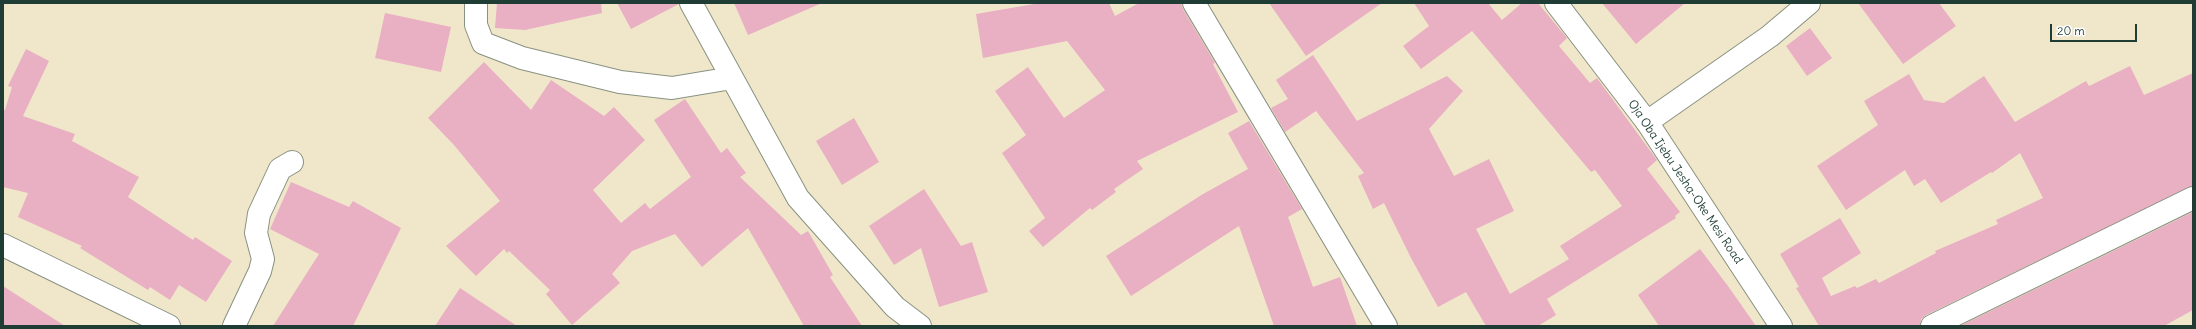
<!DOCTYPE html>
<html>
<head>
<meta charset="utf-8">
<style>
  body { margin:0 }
  #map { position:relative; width:2196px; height:329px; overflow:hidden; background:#f0e7cb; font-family:Delius,sans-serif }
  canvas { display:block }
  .frame { position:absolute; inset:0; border:4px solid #1f3d34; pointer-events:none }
  .scale { position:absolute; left:2050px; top:24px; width:87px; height:18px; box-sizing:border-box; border:2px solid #1f3d34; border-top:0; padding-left:5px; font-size:12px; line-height:14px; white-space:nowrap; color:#1f3d34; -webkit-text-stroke:3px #fff; paint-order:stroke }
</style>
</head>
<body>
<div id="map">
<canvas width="2196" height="329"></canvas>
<div class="frame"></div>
<div class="scale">20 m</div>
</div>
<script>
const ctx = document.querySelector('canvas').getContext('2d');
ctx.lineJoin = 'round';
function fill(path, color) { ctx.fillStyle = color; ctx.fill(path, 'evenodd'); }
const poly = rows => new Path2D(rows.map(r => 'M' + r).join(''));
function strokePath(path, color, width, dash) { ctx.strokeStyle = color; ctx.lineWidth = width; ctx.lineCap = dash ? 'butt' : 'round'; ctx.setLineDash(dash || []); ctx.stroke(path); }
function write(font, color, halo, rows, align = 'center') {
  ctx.font = font + ' Delius,sans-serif'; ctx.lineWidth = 4; ctx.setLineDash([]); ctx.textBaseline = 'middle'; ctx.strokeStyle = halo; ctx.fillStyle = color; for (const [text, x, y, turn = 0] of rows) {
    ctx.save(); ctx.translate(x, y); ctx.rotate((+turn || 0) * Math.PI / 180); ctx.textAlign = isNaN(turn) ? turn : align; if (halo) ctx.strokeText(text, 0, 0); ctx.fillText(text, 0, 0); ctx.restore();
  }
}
fill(poly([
  [497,3,601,3,602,13,525,30,495,28],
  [617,3,679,3,679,4,631,29],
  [734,3,822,3,748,35],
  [1040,3,1109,3,1115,16,1139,3,1181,3,1183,9,1215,63,1213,64,1238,112,1137,161,1143,169,1114,189,1116,192,1092,210,1090,208,1043,247,1029,231,1045,218,1002,153,1026,135,995,91,1028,67,1064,118,1105,90,1067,41,983,58,976,14],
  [1269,3,1382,3,1306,56],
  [1414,3,1488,3,1502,20,1522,3,1538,3,1567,38,1559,46,1590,83,1597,78,1657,160,1647,169,1680,212,1675,216,1676,218,1547,299,1556,315,1538,326,1486,326,1466,292,1438,307,1411,258,1384,203,1373,209,1358,176,1364,173,1316,111,1285,132,1271,108,1288,99,1276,80,1313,55,1357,121,1447,76,1463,91,1429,129,1454,176,1489,159,1514,211,1476,229,1510,294,1569,259,1560,246,1622,206,1595,170,1591,172,1472,31,1421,69,1403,46,1429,26],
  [1602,3,1685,3,1636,44],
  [1858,3,1939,3,1956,26,1903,64],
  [385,13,451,27,441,72,375,58],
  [1810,28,1832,58,1807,76,1786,46],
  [26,49,49,61,23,116,75,134,72,141,139,177,128,197,193,240,195,237,232,261,206,302,179,285,170,300,150,287,148,290,80,248,82,246,18,217,28,193,3,187,3,110,5,110,12,87,8,86],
  [484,62,531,110,551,80,604,116,614,107,645,140,593,190,621,223,645,203,650,209,691,177,654,120,685,99,721,153,727,148,746,173,740,177,801,235,808,231,833,275,830,277,862,326,804,326,748,228,702,267,675,234,632,251,612,274,620,283,572,325,546,294,550,290,509,251,507,253,504,249,476,276,446,246,500,201,454,145,428,118],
  [2130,66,2144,95,2193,73,2193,186,1926,315,1921,319,1920,326,1819,326,1796,288,1799,287,1780,254,1840,218,1861,253,1822,278,1831,296,1855,286,1857,288,1876,279,1879,283,1936,253,1935,251,1998,224,1996,220,2043,198,2020,153,1992,173,1991,172,1941,203,1925,179,1914,186,1905,170,1846,210,1817,166,1878,125,1864,101,1909,74,1924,100,1944,103,1984,76,2015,122,2086,81,2089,86],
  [854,118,879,162,842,185,816,141],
  [1249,121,1302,209,1288,217,1313,287,1340,277,1357,326,1274,326,1239,226,1131,296,1106,256,1203,194,1248,169,1228,133],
  [291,182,349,207,353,201,401,228,353,326,273,326,319,254,270,229],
  [924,189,961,246,972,242,988,292,939,307,921,248,894,265,869,226],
  [2193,212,2193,310,2164,326,1960,326],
  [1700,249,1728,286,1756,326,1659,326,1638,295],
  [3,286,65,326,3,326],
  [460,288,517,326,435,326]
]), '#e9afc2');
const street = poly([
  [476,3,476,25,483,43,522,58,620,82,672,88,732,78],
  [691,3,798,198,895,307,920,326],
  [1194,3,1386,326],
  [1647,122,1770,36,1809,3],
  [3,245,169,326],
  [234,326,260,271,263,259,256,233,259,214,280,169,292,162]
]);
const secondary = poly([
  [1556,3,1647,122,1781,326],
  [1932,326,2193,198]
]);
strokePath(street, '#889280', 24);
strokePath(secondary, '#889280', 24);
strokePath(street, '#fff', 22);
strokePath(secondary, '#fff', 22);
write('12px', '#1f3d34', '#fff', [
  ["Oja Oba Ijebu Jesha-Oke Mesi Road",1685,182,56]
]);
</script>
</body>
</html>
